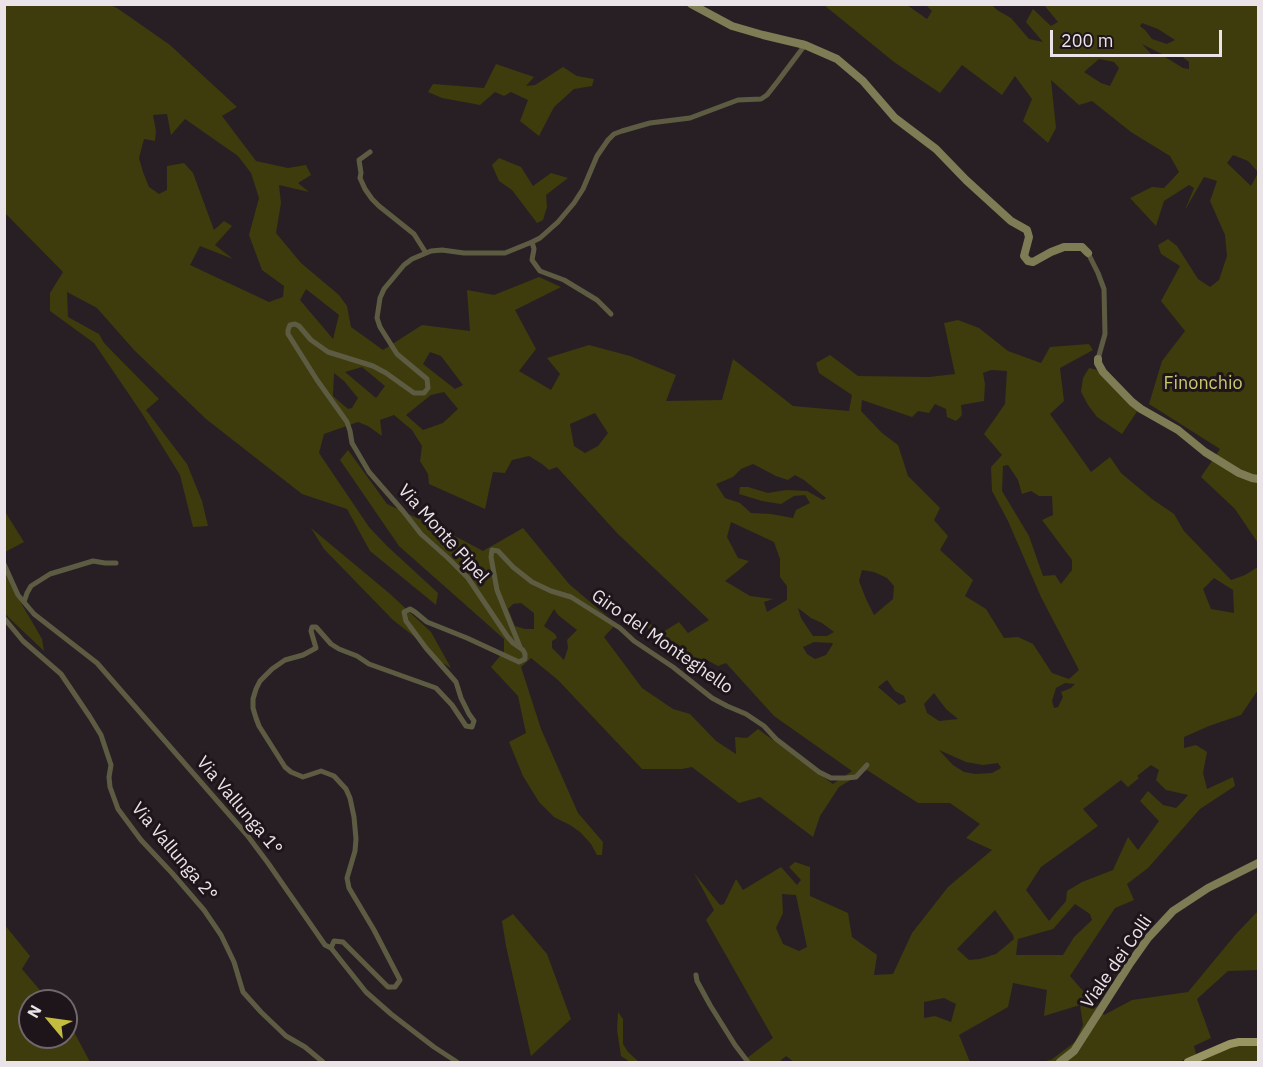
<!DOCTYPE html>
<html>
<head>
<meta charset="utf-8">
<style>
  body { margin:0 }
  #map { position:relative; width:1263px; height:1067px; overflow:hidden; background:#281f24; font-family:"IBM Plex Sans",sans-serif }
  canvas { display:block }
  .frame { position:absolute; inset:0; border:6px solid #eae3e7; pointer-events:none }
  .north { position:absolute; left:18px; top:989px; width:60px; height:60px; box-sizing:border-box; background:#1e151b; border:2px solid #70676d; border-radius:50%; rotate:299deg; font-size:16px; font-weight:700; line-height:24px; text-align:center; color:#eae3e7 }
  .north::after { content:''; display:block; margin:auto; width:21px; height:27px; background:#c4bc3e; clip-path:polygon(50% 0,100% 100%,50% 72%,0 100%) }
  .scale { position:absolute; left:1050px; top:30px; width:172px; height:27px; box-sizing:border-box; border:3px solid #eae3e7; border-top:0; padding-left:8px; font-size:18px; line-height:21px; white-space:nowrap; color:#eae3e7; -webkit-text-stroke:4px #1e151b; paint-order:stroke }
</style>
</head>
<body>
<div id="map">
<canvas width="1263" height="1067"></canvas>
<div class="frame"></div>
<div class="north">N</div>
<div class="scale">200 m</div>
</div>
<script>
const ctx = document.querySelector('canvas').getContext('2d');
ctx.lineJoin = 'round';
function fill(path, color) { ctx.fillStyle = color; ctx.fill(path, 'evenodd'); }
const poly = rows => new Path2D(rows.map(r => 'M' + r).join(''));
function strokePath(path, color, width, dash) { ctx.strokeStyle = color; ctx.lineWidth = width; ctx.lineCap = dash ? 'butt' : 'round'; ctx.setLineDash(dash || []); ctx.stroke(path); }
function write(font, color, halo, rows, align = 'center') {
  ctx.font = font + ' "IBM Plex Sans",sans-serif'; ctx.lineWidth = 6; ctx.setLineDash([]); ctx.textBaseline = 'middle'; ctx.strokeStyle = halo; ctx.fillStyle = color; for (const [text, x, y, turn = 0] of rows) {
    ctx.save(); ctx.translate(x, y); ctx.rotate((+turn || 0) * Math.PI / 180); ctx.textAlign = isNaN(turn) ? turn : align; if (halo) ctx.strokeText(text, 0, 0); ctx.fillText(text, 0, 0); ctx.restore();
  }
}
fill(poly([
  [108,4,117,8,170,45,237,107,222,116,256,161,288,168,306,165,311,175,298,183,309,192,279,185,281,203,276,233,301,263,339,295,347,306,351,327,383,350,422,325,470,331,467,290,494,295,539,277,561,287,515,310,536,349,519,371,551,390,560,374,547,358,589,345,630,356,676,375,666,401,722,400,733,359,793,406,849,411,852,395,819,373,816,363,830,355,858,376,929,377,955,374,944,323,958,320,979,328,1008,351,1041,363,1050,347,1089,344,1093,350,1060,368,1064,401,1050,414,1091,472,1110,457,1121,473,1152,499,1174,514,1184,531,1231,580,1245,575,1258,567,1258,690,1241,715,1209,726,1184,737,1184,748,1196,745,1207,752,1203,773,1207,789,1233,777,1235,786,1200,809,1148,868,1127,884,1134,900,1115,908,1070,976,1104,1015,1132,1000,1188,992,1236,934,1258,911,1258,970,1228,971,1197,999,1211,1038,1194,1046,1196,1054,1179,1062,1040,1062,1051,1060,1075,1042,1083,1025,1080,1005,1044,1016,1047,990,1013,983,1008,1007,959,1035,970,1062,794,1062,786,1056,779,1062,742,1062,773,1038,706,920,714,910,694,873,720,905,724,904,736,879,743,890,781,867,797,885,801,880,789,867,795,862,810,867,810,896,848,913,852,937,877,955,874,975,893,974,912,933,948,887,992,850,966,838,980,824,950,803,918,803,867,770,839,787,820,816,813,837,760,797,739,803,692,767,682,769,642,769,558,680,531,658,521,667,541,729,578,813,603,842,602,855,597,855,591,844,580,832,570,825,554,817,539,802,523,776,509,742,526,733,518,696,491,667,504,651,504,639,399,546,340,460,348,450,387,504,451,534,483,551,523,528,569,584,616,624,604,637,642,688,673,709,690,714,716,741,736,754,735,737,747,738,758,729,833,784,852,771,774,716,726,663,718,666,705,659,696,664,677,658,654,637,642,619,663,632,679,622,688,633,709,620,618,534,557,467,549,470,542,464,529,456,512,460,505,473,493,472,485,509,429,484,428,474,420,461,422,446,412,430,394,415,380,420,382,436,368,426,358,422,324,434,319,453,369,527,387,546,438,593,436,605,370,551,347,509,302,494,206,419,134,350,97,308,67,292,68,317,99,334,104,343,159,399,146,410,187,464,202,501,208,526,193,527,180,475,141,412,94,343,50,311,50,293,63,272,5,213,4,5],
  [167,114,171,135,185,119,238,156,251,173,259,198,249,235,262,270,284,286,283,297,269,302,190,265,200,246,233,259,215,245,232,226,224,221,214,230,193,173,184,163,167,166,167,190,159,194,149,187,143,172,139,158,144,139,155,141,156,131,153,115],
  [306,289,339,315,333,339,300,300],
  [430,352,441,356,463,385,455,389,423,364],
  [362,367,385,386,376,398,345,372],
  [991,370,1007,371,1005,404,984,434,1002,455,991,467,992,491,1008,521,1041,597,1079,670,1069,679,1052,673,1033,644,1018,637,1004,638,986,609,965,596,973,580,940,550,948,536,934,520,940,508,908,476,898,445,882,433,861,411,862,400,912,417,918,411,929,413,935,404,946,409,947,417,956,421,962,415,961,405,984,401,985,384,983,373],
  [334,373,344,381,358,398,352,408,348,409,333,396],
  [444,392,458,409,443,423,423,430,406,415,431,395],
  [595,413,608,433,598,446,585,453,574,446,570,424],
  [753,464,776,476,788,480,795,475,804,480,826,498,823,500,807,491,786,490,768,493,748,487,740,487,739,494,762,501,781,504,794,496,805,495,810,503,796,510,793,518,771,514,751,513,740,503,725,498,716,484,733,477,741,469],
  [1008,465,1018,480,1022,494,1031,491,1039,496,1052,496,1053,515,1042,520,1072,560,1072,570,1061,584,1055,575,1043,576,1029,536,1002,491,1003,466],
  [731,522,774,542,780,559,780,577,787,586,787,600,767,612,764,602,773,599,750,596,725,581,739,570,749,561,738,558,727,537],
  [862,570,874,572,887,578,894,586,893,599,874,615,866,599,859,581],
  [1214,578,1233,590,1234,613,1211,609,1203,589],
  [521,603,534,613,534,629,525,629,515,626,508,609,513,604],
  [798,608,811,618,822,623,834,632,827,636,813,636,801,618],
  [554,609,558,615,577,630,567,640,568,648,564,660,552,648,552,641,557,638,555,634,544,626],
  [814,642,832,643,833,644,826,655,815,659,807,654,803,647],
  [887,680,895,691,904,696,906,702,899,705,878,687],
  [1065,683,1075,684,1071,688,1061,692,1063,697,1058,707,1054,708,1052,701,1056,688],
  [934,693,946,709,958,719,939,721,927,713,924,704],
  [939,750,966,762,983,765,998,763,1001,768,992,773,975,774,964,772,953,765],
  [1151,765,1159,770,1156,780,1166,790,1188,795,1182,802,1176,808,1163,805,1148,791,1140,801,1159,821,1138,850,1128,837,1113,870,1082,882,1067,891,1066,901,1049,921,1026,890,1041,867,1098,826,1083,809,1121,780,1128,787,1139,778,1137,776],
  [782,894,796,895,807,947,799,951,783,944,776,928,783,913],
  [1075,904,1090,914,1092,920,1074,937,1063,955,1016,955,1018,939,1053,929],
  [995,910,1013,935,1014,939,996,954,980,959,969,960,957,949],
  [944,998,956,1004,951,1022,935,1016,924,1018,924,1002],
  [824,5,907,5,927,19,932,11,926,5,992,5,997,10,1011,18,1029,39,1043,42,1026,22,1033,9,1051,26,1058,22,1044,5,1258,5,1258,172,1248,161,1233,155,1227,163,1251,186,1258,173,1258,543,1235,509,1201,477,1220,449,1149,404,1162,361,1185,331,1161,301,1180,266,1161,254,1158,245,1168,239,1177,246,1198,279,1210,287,1219,280,1227,256,1225,235,1210,201,1217,181,1204,177,1185,210,1194,188,1189,185,1164,201,1156,226,1130,198,1152,187,1164,188,1179,172,1170,156,1131,132,1092,101,1079,105,1051,80,1056,128,1048,143,1023,121,1032,99,1015,76,1002,95,962,65,940,93,894,62],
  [1142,23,1158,29,1175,40,1167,44,1152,39,1145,30,1140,26],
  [1142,44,1164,55,1180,55,1189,62,1189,69,1183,68,1165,57,1152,55],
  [1099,59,1114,62,1119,68,1110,86,1101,83,1084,72],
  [496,64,534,77,526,86,535,85,563,67,577,76,594,79,592,86,574,89,554,107,539,136,520,121,528,100,511,92,504,96,495,92,480,105,442,98,428,92,433,84,484,88],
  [499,158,521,167,533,186,551,173,568,178,546,195,547,207,543,220,537,223,512,190,499,181,492,165],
  [1089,368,1098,370,1138,410,1122,434,1097,417,1088,405,1081,392,1083,378],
  [4,510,24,542,5,552,4,552],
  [311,528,389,593,431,632,451,668,439,661,429,648,393,620,324,549],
  [4,568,17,596,42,639,44,651,5,614],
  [513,914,547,954,571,1019,531,1056,506,946,502,921],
  [4,924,30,956,22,969,49,1001,30,1001,30,1037,66,1037,66,1022,73,1030,90,1062,5,1062],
  [618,1012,623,1019,623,1044,628,1052,639,1062,630,1062,621,1056,617,1030],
  [1241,1046,1258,1046,1258,1062,1198,1062,1230,1048]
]), '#3e3b0d');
strokePath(poly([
  [370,152,359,160,361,173,360,178,365,189,372,199,379,206,414,234,426,253],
  [532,242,534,249,532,260,540,271,564,280,597,300,611,314],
  [1088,253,1098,273,1104,289,1105,334,1098,359],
  [4,564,18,595,34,614,97,663,247,835,268,863,325,945,331,948,366,992,391,1014,434,1047,457,1062],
  [24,602,27,593,31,586,50,574,93,561,105,563,116,563],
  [4,618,23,641,61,674,90,717,101,735,111,765,109,777,110,787,118,809,141,840,172,873,204,910,221,935,234,962,243,992,261,1012,286,1036,305,1047,323,1062],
  [520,647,497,590,491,557,492,550,498,551,513,567,532,582,551,591,571,597,620,628,634,641,673,667,712,698,727,706,746,714,764,726,776,739,819,772,831,778,846,778,856,777,867,765],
  [331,948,334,941,343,942,388,987,395,987,400,980,374,930,349,888,347,878,355,851,356,839,354,817,350,798,346,789,334,776,321,771,303,777,291,772,285,767,259,726,256,718,253,708,253,699,256,689,260,681,272,669,285,660,303,655,316,648,311,631,312,627,316,627,331,644,339,649,357,656,369,664,436,688,452,705,466,726,472,727,474,721,469,714,461,698,456,682,426,648,406,621,404,612,410,609,415,612,427,622,467,638,519,662,525,659,525,654,523,650,513,643,507,636,468,578,448,558,421,534,403,511,369,472,352,443,350,431,347,422,317,380,288,334,288,330,290,325,295,324,299,326,311,340,328,352,373,366,386,373,414,393,424,393,428,388,427,379,397,354,380,327,377,318,380,298,384,289,404,265,412,259,431,251,442,250,464,253,505,253,532,242,540,238,558,222,574,203,583,189,597,156,608,140,614,134,622,131,650,123,690,118,738,100,761,99,767,95,778,81,805,45,803,43],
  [696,975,697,981,710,1005,735,1045,748,1062]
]), '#5d5c43', 5);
strokePath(poly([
  [691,4,732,26,763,35,805,45,837,59,863,81,895,118,936,149,966,180,1011,221,1027,230,1029,237,1024,256,1028,261,1033,262,1051,252,1064,247,1082,247,1088,253],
  [1098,359,1098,363,1103,372,1132,402,1141,409,1178,430,1205,452,1239,473,1252,478,1258,479],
  [1060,1062,1074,1051,1129,965,1148,938,1173,911,1208,888,1258,863]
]), '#7e7c55', 8);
strokePath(poly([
  [1188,1062,1230,1044,1239,1042,1258,1042]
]), '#989562', 8);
write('18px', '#cbc76d', '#1e151b', [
  ["Finonchio",1203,384]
]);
write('18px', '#eae3e7', '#1e151b', [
  ["Via Monte Pipel",443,534,48],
  ["Giro del Monteghello",662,642,35],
  ["Via Vallunga 1°",239,806,50],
  ["Via Vallunga 2°",174,852,50],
  ["Viale dei Colli",1117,962,-55]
]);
</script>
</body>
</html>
